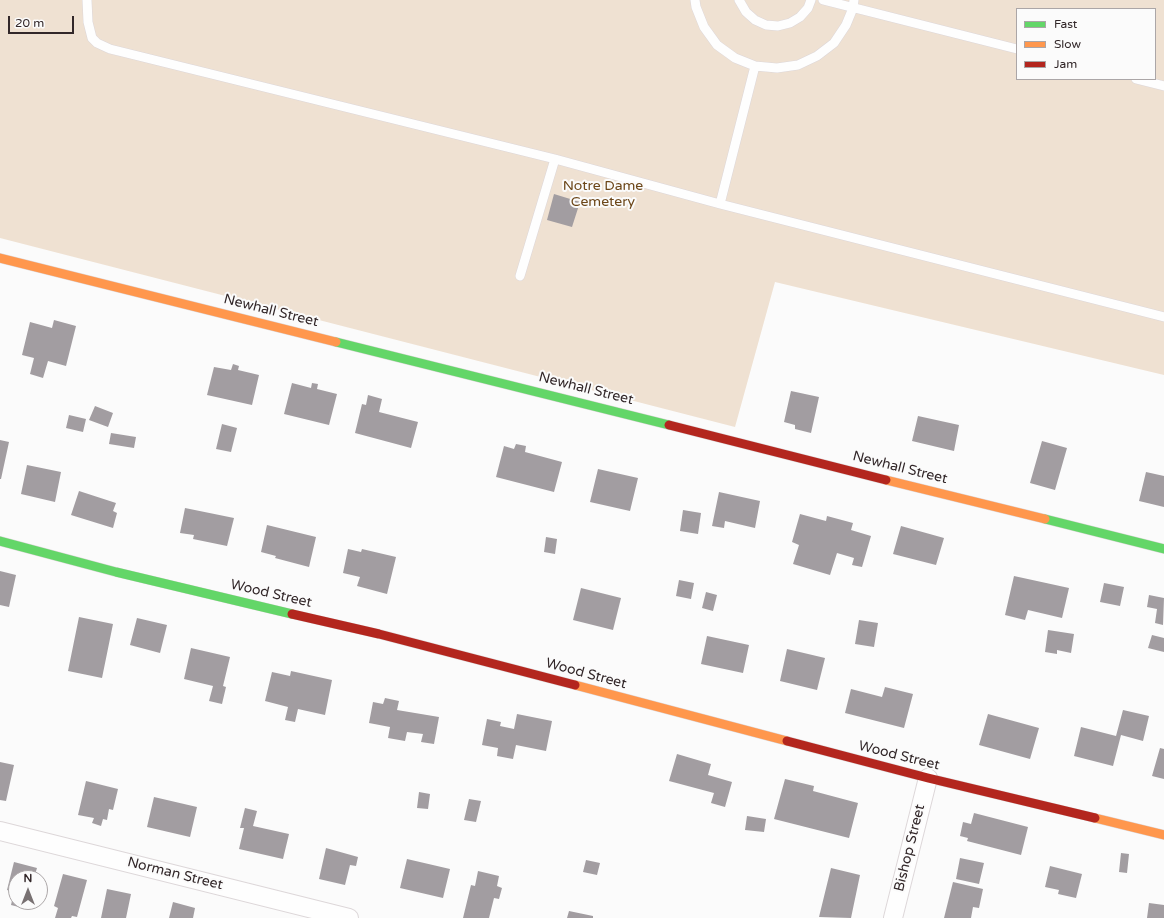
<!DOCTYPE html>
<html>
<head>
<meta charset="utf-8">
<style>
  body { margin:0 }
  #map { position:relative; width:1164px; height:918px; overflow:hidden; background:#fbfbfb; font-family:"Varela Round",sans-serif }
  canvas { display:block }
  .legend { position:absolute; left:1016px; top:8px; width:140px; height:72px; box-sizing:border-box; background:#fbfbfb; border:1px solid #aba6a7; margin:0; padding:5px 7px; list-style:none; font-size:12px; color:#322729 }
  .legend li { display:flex; align-items:center; gap:8px; height:20px }
  .legend b { width:20px; border:1px solid #aba6a7 }
  .north { position:absolute; left:8px; top:870px; width:40px; height:40px; box-sizing:border-box; background:#fbfbfb; border:1px solid #aba6a7; border-radius:50%; rotate:0deg; font-size:11px; font-weight:700; line-height:16px; text-align:center; color:#322729 }
  .north::after { content:''; display:block; margin:auto; width:14px; height:18px; background:#787172; clip-path:polygon(50% 0,100% 100%,50% 72%,0 100%) }
  .scale { position:absolute; left:8px; top:16px; width:66px; height:18px; box-sizing:border-box; border:2px solid #322729; border-top:0; padding-left:5px; font-size:12px; line-height:14px; white-space:nowrap; color:#322729; -webkit-text-stroke:3px #fbfbfb; paint-order:stroke }
</style>
</head>
<body>
<div id="map">
<canvas width="1164" height="918"></canvas>
<ul class="legend">
<li><b style="height:5px;background:#63d668"></b>Fast</li>
<li><b style="height:5px;background:#ff974d"></b>Slow</li>
<li><b style="height:5px;background:#b3261e"></b>Jam</li>
</ul>
<div class="north">N</div>
<div class="scale">20 m</div>
</div>
<script>
const ctx = document.querySelector('canvas').getContext('2d');
ctx.lineJoin = 'round';
function fill(path, color) { ctx.fillStyle = color; ctx.fill(path, 'evenodd'); }
const poly = rows => new Path2D(rows.map(r => 'M' + r).join(''));
function strokePath(path, color, width, dash) { ctx.strokeStyle = color; ctx.lineWidth = width; ctx.lineCap = dash ? 'butt' : 'round'; ctx.setLineDash(dash || []); ctx.stroke(path); }
function write(font, color, halo, rows, align = 'center') {
  ctx.font = font + ' "Varela Round",sans-serif'; ctx.lineWidth = 4; ctx.setLineDash([]); ctx.textBaseline = 'middle'; ctx.strokeStyle = halo; ctx.fillStyle = color; for (const [text, x, y, turn = 0] of rows) {
    ctx.save(); ctx.translate(x, y); ctx.rotate((+turn || 0) * Math.PI / 180); ctx.textAlign = isNaN(turn) ? turn : align; if (halo) ctx.strokeText(text, 0, 0); ctx.fillText(text, 0, 0); ctx.restore();
  }
}
fill(poly([
  [0,0,1164,0,1164,375,775,282,735,427,0,238],
  [1017,9,1155,9,1155,79,1017,79]
]), '#efe1d2');
fill(poly([
  [554,194,580,202,572,227,547,220],
  [54,320,76,326,66,366,48,361,43,378,30,374,34,358,22,355,30,322,52,328],
  [233,364,239,366,238,370,259,375,252,405,207,395,214,367,231,370],
  [292,383,311,388,312,383,318,384,317,389,337,394,329,425,284,414],
  [791,391,819,397,811,433,795,429,795,425,784,422],
  [368,395,382,399,379,412,418,422,411,448,355,433,362,404,366,405],
  [95,406,113,413,108,427,89,420],
  [69,415,86,419,83,432,66,428],
  [918,416,959,425,954,451,912,441],
  [222,424,237,428,231,452,216,449],
  [111,433,136,437,134,448,109,444],
  [0,440,9,442,1,479,0,479],
  [1042,441,1067,448,1055,490,1030,483],
  [516,444,526,446,525,452,562,462,554,492,496,477,504,446,514,449],
  [27,465,61,472,55,502,21,494],
  [598,469,638,478,630,511,590,502],
  [1146,472,1164,476,1164,507,1139,501],
  [79,491,116,503,113,511,117,513,113,528,71,515],
  [719,492,760,501,755,528,725,521,724,528,712,526],
  [185,508,234,518,227,546,193,539,194,535,180,533],
  [683,510,701,513,698,534,680,531],
  [800,514,826,521,827,516,853,523,851,530,871,536,862,567,852,565,854,558,837,553,830,575,793,564,799,545,792,542],
  [267,525,316,537,309,567,275,558,276,556,261,552],
  [901,526,944,538,936,565,893,554],
  [546,537,557,539,555,554,544,552],
  [348,549,361,552,362,549,396,557,387,594,357,586,360,577,343,573],
  [0,571,16,575,9,607,0,605],
  [1014,576,1069,588,1062,618,1028,610,1025,620,1005,615],
  [679,580,694,583,691,599,676,596],
  [1104,583,1124,587,1120,606,1100,602],
  [581,588,621,598,613,630,573,620],
  [706,592,717,595,713,611,702,608],
  [1149,595,1164,598,1163,625,1155,623,1157,609,1147,607],
  [79,617,113,624,102,678,68,671],
  [137,618,167,625,160,653,130,645],
  [859,620,878,623,874,647,855,644],
  [1048,630,1074,634,1071,653,1057,650,1057,654,1045,652],
  [1152,635,1164,638,1164,652,1148,648],
  [707,636,749,645,743,673,701,664],
  [191,648,230,657,223,686,226,687,222,704,209,701,213,686,184,679],
  [787,649,825,658,817,690,780,681],
  [291,671,332,680,325,715,298,709,295,722,285,720,288,707,265,701,272,672,290,676],
  [885,687,913,694,904,728,845,713,851,689,882,697],
  [385,698,399,701,397,710,439,717,434,744,421,742,423,734,407,732,405,741,388,738,390,727,369,723,373,702,383,704],
  [1123,710,1149,716,1143,741,1121,735,1113,766,1074,756,1081,727,1116,736],
  [517,714,552,721,546,751,516,745,513,759,497,756,498,748,482,745,487,719,501,722,500,726,514,729],
  [988,714,1039,728,1030,759,979,745],
  [1160,748,1164,749,1164,779,1152,776],
  [677,754,711,764,708,775,732,782,725,807,711,803,714,793,669,781],
  [0,762,14,765,6,801,0,800],
  [785,779,814,786,813,791,858,803,849,838,774,819],
  [86,781,118,789,113,810,109,809,107,820,103,819,101,826,92,823,94,818,78,815],
  [419,792,430,794,428,809,417,808],
  [154,797,197,807,190,837,147,827],
  [469,799,481,801,476,822,464,820],
  [245,808,257,811,253,826,289,834,283,859,239,849,244,828,240,828],
  [974,813,1028,827,1021,855,967,841,968,838,960,836,963,822,971,824],
  [747,816,766,819,764,832,745,830],
  [326,848,358,857,356,866,350,865,345,885,319,879],
  [1121,853,1129,854,1127,873,1119,872],
  [960,858,984,863,979,884,956,879],
  [407,859,450,869,443,898,400,888],
  [586,860,600,863,597,875,583,872],
  [14,862,37,868,34,878,16,878,16,902,28,902,27,909,11,905,14,892,7,890],
  [1050,866,1082,874,1076,898,1058,894,1059,890,1045,887],
  [831,868,860,875,851,918,819,917],
  [478,871,499,876,497,886,502,888,499,899,494,898,489,918,463,918,471,885,475,886],
  [63,874,87,880,77,917,72,916,71,918,55,918,58,908,54,906],
  [953,882,983,889,979,908,973,907,971,918,944,918],
  [107,889,131,894,126,918,101,918],
  [173,902,195,908,193,918,169,918],
  [1149,903,1164,905,1164,918,1147,918],
  [569,911,593,916,593,918,567,918]
]), '#a29da1');
const lane = poly([
  [87,0,88,22,92,38,97,43,110,49,555,159,720,204,1164,317],
  [695,0,696,7,704,27,717,45,735,58,755,66,777,68,798,65,817,56,834,43,846,25,853,8,854,0],
  [739,0,746,12,755,20,766,25,778,26,790,23,800,17,808,8,811,0],
  [823,0,1017,49],
  [1136,79,1164,86],
  [720,204,755,66],
  [520,276,555,159]
]);
const street = poly([
  [0,831,349,918],
  [893,918,928,778]
]);
const fast = poly([
  [336,342,669,425],
  [1045,519,1164,549],
  [0,541,116,572,292,614]
]);
const slow = poly([
  [0,258,336,342],
  [886,480,1045,519],
  [575,685,787,741],
  [1095,818,1164,835]
]);
const jam = poly([
  [669,425,886,480],
  [292,614,379,634,575,685],
  [787,741,928,778,1095,818]
]);
strokePath(lane, '#ddd7d9', 10);
strokePath(street, '#ddd7d9', 20);
strokePath(fast, '#ddd7d9', 10);
strokePath(slow, '#ddd7d9', 10);
strokePath(jam, '#ddd7d9', 10);
strokePath(lane, '#fefefe', 9);
strokePath(street, '#fefefe', 18);
strokePath(fast, '#63d668', 9);
strokePath(slow, '#ff974d', 9);
strokePath(jam, '#b3261e', 9);
write('14px', '#6c4618', '#fbfbfb', [
  ["Notre Dame",603,186],
  ["Cemetery",603,202]
]);
write('14px', '#322729', '#fbfbfb', [
  ["Newhall Street",271,311,14],
  ["Newhall Street",586,389,14],
  ["Newhall Street",900,468,14],
  ["Wood Street",271,594,13],
  ["Wood Street",586,674,15],
  ["Wood Street",899,756,14],
  ["Bishop Street",910,848,-76],
  ["Norman Street",175,874,14]
]);
</script>
</body>
</html>
